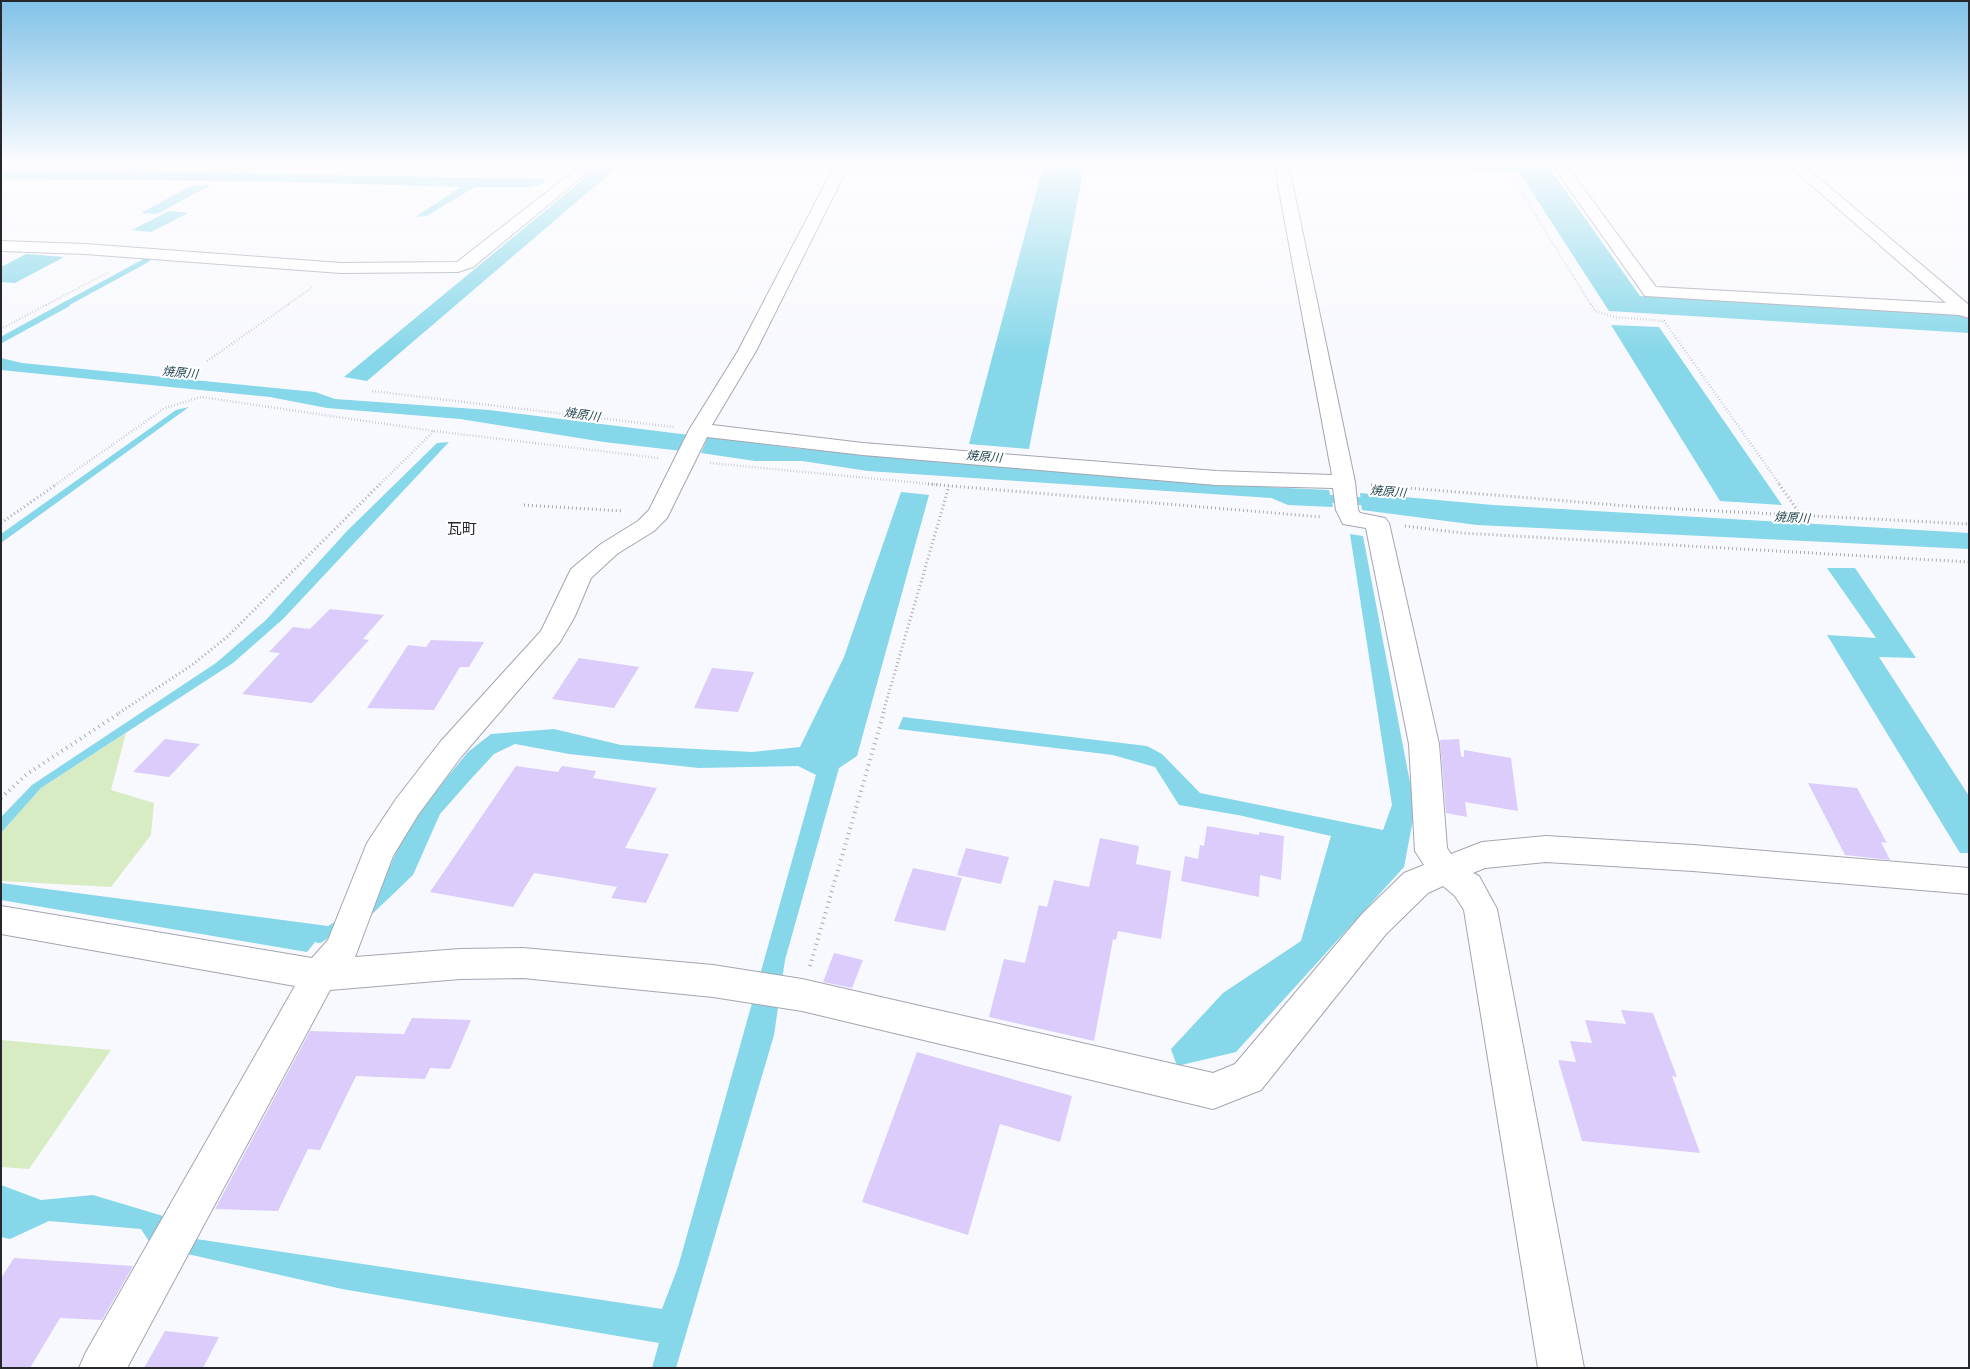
<!DOCTYPE html>
<html>
<head>
<meta charset="utf-8">
<style>
  body { margin:0 }
  #map { position:relative; width:1970px; height:1369px; overflow:hidden; background:#f8f9fe; font-family:Raleway,sans-serif }
  canvas { display:block }
  .frame { position:absolute; inset:0; border:2px solid #26272c; pointer-events:none }
</style>
</head>
<body>
<div id="map">
<canvas width="1970" height="1369"></canvas>
<div class="frame"></div>
</div>
<script>
const ctx = document.querySelector('canvas').getContext('2d');
ctx.lineJoin = 'round';
function fill(path, color) { ctx.fillStyle = color; ctx.fill(path, 'evenodd'); }
const poly = rows => new Path2D(rows.map(r => 'M' + r).join(''));
function strokePath(path, color, width, dash) { ctx.strokeStyle = color; ctx.lineWidth = width; ctx.lineCap = dash ? 'butt' : 'round'; ctx.setLineDash(dash || []); ctx.stroke(path); }
function write(font, color, halo, rows, align = 'center') {
  ctx.font = font + ' Raleway,"Noto Sans JP",sans-serif'; ctx.lineWidth = 4; ctx.setLineDash([]); ctx.textBaseline = 'middle'; ctx.strokeStyle = halo; ctx.fillStyle = color; for (const [text, x, y, turn = 0] of rows) {
    ctx.save(); ctx.translate(x, y); ctx.rotate((+turn || 0) * Math.PI / 180); ctx.textAlign = isNaN(turn) ? turn : align; if (halo) ctx.strokeText(text, 0, 0); ctx.fillText(text, 0, 0); ctx.restore();
  }
}
fill(poly([
  [126,733,111,790,154,803,151,835,111,887,1,881,1,833,41,788],
  [1,1040,111,1050,29,1169,1,1167]
]), '#d7ecc3');
fill(poly([
  [142,163,149,163,138,168,138,171,543,179,546,183,531,187,475,187,427,216,415,217,461,187,256,181,1,179,1,171,119,171,128,170],
  [603,163,622,163,367,381,344,377],
  [1044,163,1085,163,1029,449,969,444],
  [1319,163,1546,163,1640,296,1969,316,1969,333,1609,311,1519,172],
  [211,185,157,214,141,213,191,186],
  [169,211,188,213,151,232,132,230],
  [26,254,64,257,15,283,1,282,1,267],
  [1611,325,1659,327,1782,505,1720,501],
  [1,358,22,363,315,392,335,399,489,410,689,435,682,451,604,442,460,419,327,408,270,397,1,370],
  [189,407,1,543,1,534,176,410],
  [708,437,793,448,1025,469,1266,487,1329,490,1333,507,1288,505,1271,498,868,471,802,461,755,461,701,453],
  [449,442,283,619,233,663,41,788,1,833,1,817,32,785,216,663,266,620,347,531,437,443],
  [901,492,929,495,857,756,839,768,785,960,774,1035,676,1368,652,1368,659,1343,342,1289,152,1246,141,1229,49,1221,10,1239,1,1237,1,1185,41,1200,93,1195,163,1216,183,1237,662,1309,678,1267,816,775,798,766,699,768,569,754,515,744,494,754,470,780,440,814,413,875,367,919,408,825,468,752,491,734,554,729,621,745,752,752,800,747,844,657],
  [1360,493,1493,505,1969,533,1969,549,1477,525,1362,510],
  [1350,534,1363,536,1415,809,1404,867,1236,1052,1177,1066,1171,1049,1223,993,1301,941,1331,836,1238,815,1179,805,1155,767,1113,755,898,729,903,717,1147,746,1162,754,1200,793,1383,830,1392,805],
  [1827,568,1855,568,1916,658,1879,657,1969,796,1969,853,1960,853,1827,635,1876,638],
  [1,883,328,926,307,952,1,900]
]), '#85d7e9');
strokePath(poly([
  [64,305,147,260]
]), '#85d7e9', 5);
strokePath(poly([
  [1,340,67,304]
]), '#85d7e9', 6);
strokePath(poly([
  [1319,498,1371,502]
]), '#85d7e9', 8);
strokePath(poly([
  [319,938,342,923]
]), '#85d7e9', 10);
fill(poly([
  [330,609,384,615,363,639,369,640,312,703,242,694,280,653,269,652,293,627,310,629],
  [431,640,484,642,469,667,460,667,434,710,367,708,408,645,426,647],
  [579,658,639,667,614,708,552,699],
  [712,668,754,672,738,712,694,708],
  [165,739,200,744,169,777,133,772],
  [1459,739,1461,756,1464,757,1464,750,1511,758,1518,811,1465,802,1467,817,1446,813,1440,740],
  [516,766,558,772,562,766,596,771,593,778,657,788,625,848,669,854,646,903,611,898,617,887,534,873,513,907,430,892],
  [1808,783,1857,788,1887,843,1881,842,1890,860,1845,855],
  [1207,826,1259,835,1259,832,1284,836,1281,880,1260,875,1259,897,1181,881,1185,856,1198,859,1200,845,1204,846],
  [1100,838,1139,846,1136,864,1171,871,1161,939,1118,931,1116,940,1113,939,1094,1041,989,1017,1004,959,1025,963,1039,905,1047,907,1054,880,1089,887],
  [966,848,1009,857,1001,884,957,875],
  [913,868,962,878,945,931,894,921],
  [834,953,863,960,852,988,823,982],
  [1621,1010,1653,1013,1677,1077,1672,1076,1700,1153,1582,1141,1558,1060,1576,1062,1570,1041,1592,1043,1585,1020,1626,1024],
  [412,1018,471,1020,450,1069,430,1068,425,1079,356,1076,320,1150,308,1149,278,1211,215,1209,310,1031,404,1034],
  [917,1052,1072,1096,1060,1142,1000,1124,968,1235,862,1202],
  [14,1258,133,1266,102,1320,60,1318,30,1368,1,1368,1,1278],
  [165,1331,219,1337,203,1368,144,1368]
]), '#dbccfc');
const minor = poly([
  [584,163,599,163,473,267,458,272,341,273,85,254,1,251,1,241,85,244,341,263,457,262,584,163],
  [836,163,850,163,756,351,712,425,863,443,1216,471,1332,475,1274,163,1288,163,1355,482,1358,510,1360,513,1385,518,1389,523,1439,744,1447,848,1451,854,1482,842,1546,836,1693,845,1969,868,1969,894,1693,871,1546,862,1485,868,1473,873,1479,876,1497,909,1584,1368,1538,1368,1464,910,1455,896,1443,886,1428,893,1386,934,1261,1090,1213,1109,802,1011,713,997,523,978,460,979,330,990,127,1368,79,1368,86,1352,295,986,1,934,1,906,312,958,328,940,367,843,396,799,441,741,541,631,571,569,601,544,638,521,649,510,689,430,738,351,836,163],
  [707,437,863,455,1216,485,1333,488,1336,510,1343,524,1366,528,1409,744,1415,851,1424,865,1404,873,1362,914,1235,1064,1213,1073,802,979,713,965,523,948,460,949,355,957,393,856,418,815,461,757,560,642,575,616,591,578,617,554,654,531,667,518,707,437],
  [1551,163,1565,163,1656,287,1946,303,1786,163,1801,163,1969,305,1969,318,1959,315,1645,296,1551,163]
]);
strokePath(minor, '#a3a6b1', 2);
strokePath(poly([
  [1304,165,1510,174,1591,305],
  [357,169,367,163],
  [46,305,109,272],
  [287,305,313,287]
]), '#a9aaaf', 2, [0.5, 2]);
strokePath(poly([
  [1591,304,1595,311,1614,317,1664,321,1780,485],
  [1,329,48,304],
  [207,361,289,304],
  [372,391,674,427],
  [434,431,659,458],
  [710,463,941,485],
  [55,485,165,408,201,397,434,431,379,485],
  [1371,485,1373,485]
]), '#a9aaaf', 2.5, [0.5, 2.5]);
strokePath(poly([
  [928,484,1322,517],
  [1779,484,1802,517],
  [1371,485,1641,507,1969,524],
  [524,505,623,511],
  [1,523,57,484],
  [1405,526,1462,533,1969,562],
  [119,713,192,665,227,637,380,484],
  [883,713,949,486]
]), '#a9aaaf', 3, [1, 3]);
strokePath(poly([
  [1,798,27,774,121,712],
  [810,966,884,712]
]), '#a9aaaf', 4, [1, 4.5]);
fill(minor, '#fff');
const sky = ctx.createLinearGradient(0, 0, 0, 355);
sky.addColorStop(0, '#80c2e8');
sky.addColorStop(0.46, '#fcfcff');
sky.addColorStop(1, '#fcfcff00');
ctx.fillStyle = sky;
ctx.fillRect(0, 0, 1970, 355);
write('italic 12px', '#21474f', '#fff', [
  ["焼原川",180,373,6],
  ["焼原川",582,415,8],
  ["焼原川",984,457,5],
  ["焼原川",1388,492,5],
  ["焼原川",1792,518,3]
]);
write('15px', '#26272c', '#fff', [
  ["瓦町",462,529]
]);
</script>
</body>
</html>
